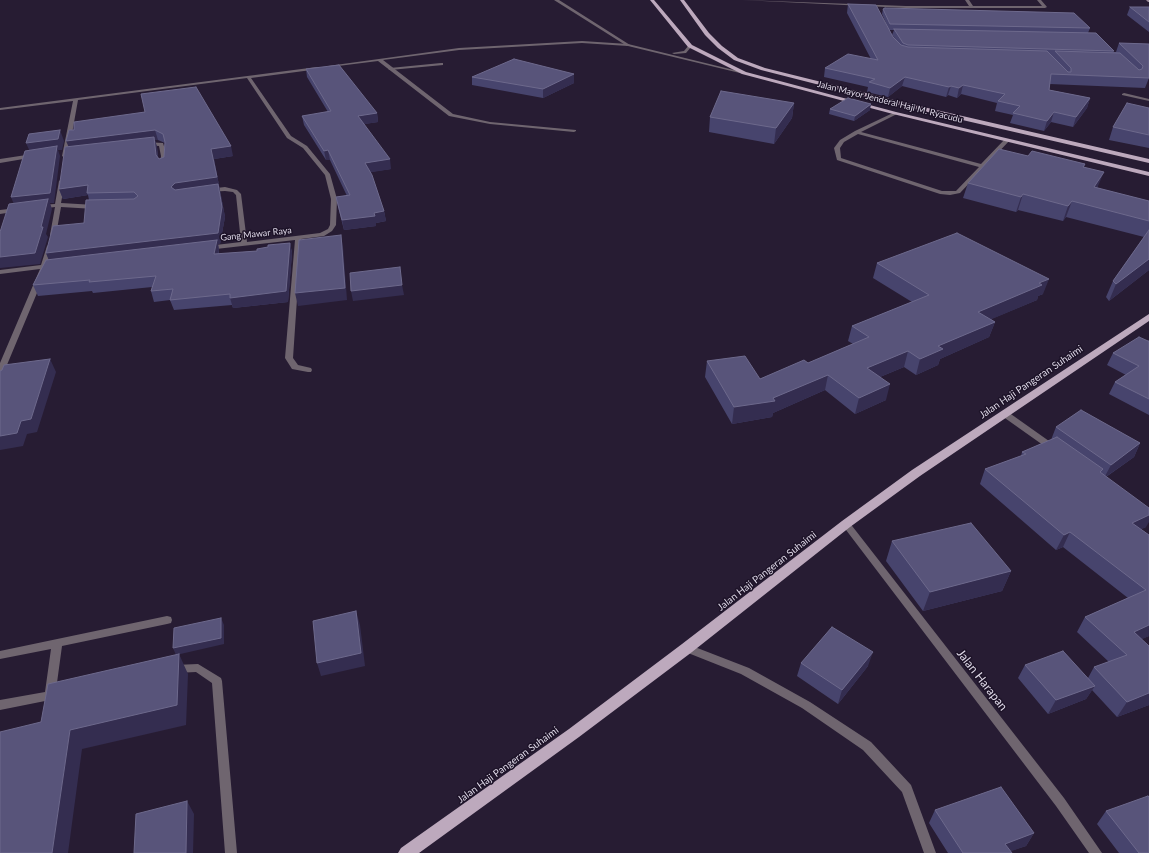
<!DOCTYPE html>
<html>
<head>
<meta charset="utf-8">
<style>
  body { margin:0 }
  canvas { display:block; background:#271c33 }
</style>
</head>
<body>
<canvas width="1149" height="853"></canvas>
<script>
const ctx = document.querySelector('canvas').getContext('2d');
ctx.lineJoin = 'round';
const poly = rows => new Path2D(rows.map(r => 'M' + r).join(''));
function fill(path, color) { ctx.fillStyle = color; ctx.fill(path, 'evenodd'); }
function strokePath(path, color, width, dash) { ctx.strokeStyle = color; ctx.lineWidth = width; ctx.lineCap = dash ? 'butt' : 'round'; ctx.setLineDash(dash || []); ctx.stroke(path); }
function write(font, color, halo, rows, align = 'center') {
  ctx.font = font + ' Lato,sans-serif'; ctx.lineWidth = 3; ctx.setLineDash([]); ctx.textBaseline = 'middle'; ctx.strokeStyle = halo; ctx.fillStyle = color; for (const [text, x, y, turn = 0] of rows) {
    ctx.save(); ctx.translate(x, y); ctx.rotate((+turn || 0) * Math.PI / 180); ctx.textAlign = isNaN(turn) ? turn : align; if (halo) ctx.strokeText(text, 0, 0); ctx.fillText(text, 0, 0); ctx.restore();
  }
}
fill(poly([
  [554,0,559,0,630,45,627,46,554,0],
  [742,0,906,6,969,6,965,0,969,0,973,6,1042,6,1037,0,1041,0,1047,7,1045,8,906,8,742,0],
  [441,63,443,63,443,65,390,70,388,69,390,68,441,63],
  [895,112,897,113,897,114,861,132,981,164,1005,139,1010,140,960,193,950,195,940,194,837,160,834,148,840,140,855,131,895,112],
  [858,134,979,167,956,191,942,191,841,158,840,148,844,142,858,134],
  [687,644,749,668,810,702,871,742,911,785,936,853,924,853,902,792,863,750,802,708,741,674,683,651,682,648,683,645,687,644]
]), '#6f656f');
fill(poly([
  [582,41,628,44,746,73,744,74,628,46,582,43,459,50,383,60,453,114,490,122,576,130,576,131,574,132,490,124,449,116,378,61,330,67,328,66,459,48,582,41],
  [689,45,692,46,686,53,674,54,672,53,684,51,689,45],
  [317,67,319,67,319,69,251,78,291,136,307,146,330,174,337,199,336,225,332,231,324,236,301,239,293,358,298,365,311,368,312,370,311,372,308,372,292,369,285,358,295,240,207,250,204,248,207,246,241,242,236,195,233,192,225,191,206,192,206,190,208,189,225,187,237,190,241,194,247,242,320,233,328,229,330,225,331,199,325,175,303,148,287,138,247,78,78,100,68,156,65,158,62,156,73,101,0,110,0,108,317,67],
  [1124,93,1149,99,1149,101,1122,95,1122,94,1124,93],
  [145,142,163,143,167,156,165,166,160,165,161,156,159,146,143,145,142,144,145,142],
  [33,154,35,155,35,157,0,163,0,159,33,154],
  [62,179,65,181,61,203,95,205,98,207,95,209,61,207,56,235,53,237,50,235,55,207,40,209,37,207,40,205,55,204,59,181,62,179],
  [17,208,20,210,19,211,0,214,0,210,17,208],
  [50,244,53,246,48,265,53,264,56,266,55,267,47,269,4,372,0,374,0,363,40,269,0,274,0,270,41,265,47,246,50,244],
  [1002,412,1008,412,1056,446,1057,448,1056,450,1050,450,1002,416,1001,414,1002,412],
  [846,521,849,522,1064,798,1102,853,1089,853,1056,806,843,526,841,524,843,522,846,521],
  [167,616,171,617,172,620,171,623,167,624,62,646,56,690,60,692,61,695,60,698,0,710,0,700,45,692,51,649,0,659,0,651,167,616],
  [198,664,221,678,222,681,237,853,225,853,212,683,196,672,175,673,171,672,170,669,171,666,175,665,198,664]
]), '#6f656f');
fill(poly([
  [1146,0,1149,0,1149,2,1148,2,1146,0]
]), '#9b8b9b');
fill(poly([
  [650,0,654,0,692,45,746,72,896,112,1149,172,1149,176,893,114,742,74,688,47,650,0],
  [680,0,684,0,709,33,722,46,738,58,765,68,906,103,1149,159,1149,163,906,107,761,70,734,60,718,48,705,35,680,0],
  [1149,314,1149,321,920,476,850,527,692,652,579,737,419,853,398,853,401,848,569,729,682,644,842,521,912,470,1149,314]
]), '#bda9bd');
fill(poly([
  [848,4,893,37,897,41,892,35,894,30,889,30,882,14,883,9,1090,28,1088,33,1114,51,1113,52,1117,52,1116,52,1119,43,1149,44,1149,78,1145,88,1050,84,1049,90,1090,98,1087,108,1073,127,1051,122,1044,131,1010,123,1013,115,995,111,997,103,961,94,957,98,948,95,946,97,902,86,888,97,867,92,868,87,824,77,825,68,871,59,847,13],
  [1130,7,1149,7,1149,32,1127,15],
  [306,69,377,113,378,122,364,124,391,169,370,172,384,211,386,221,376,223,376,226,344,230,338,207,336,197,347,196,330,160,326,160,304,125,302,116,328,112,307,77],
  [472,77,574,83,543,98,472,85],
  [794,103,792,118,774,144,709,132,710,117],
  [1149,108,1149,148,1109,140,1113,127],
  [830,109,870,110,854,121,829,114],
  [145,112,233,156,214,159,225,217,220,244,218,244,219,250,219,254,257,251,268,247,290,243,292,253,288,302,233,308,232,305,174,310,170,300,154,302,151,291,152,287,93,293,92,291,38,296,33,285,49,260,46,253,84,223,89,200,88,195,63,199,59,189,68,146,74,130],
  [155,140,158,140,165,143,164,157,159,159,158,157,157,147],
  [1028,156,1085,164,1084,167,1098,186,1097,188,1149,201,1149,270,1109,301,1106,297,1113,281,1144,237,1066,217,1063,221,1018,210,1016,212,963,198,968,183],
  [877,263,1043,294,1038,296,1037,300,991,319,995,322,989,337,940,359,938,365,916,375,904,367,880,377,886,400,855,414,825,390,773,413,772,417,732,424,705,377,707,361,760,379,808,363,853,344,848,341,852,326,912,302,873,278],
  [1148,341,1149,341,1149,415,1109,394,1115,382,1126,375,1107,365,1113,353],
  [1056,427,1140,443,1134,457,1106,477,1146,527,1141,529,1149,535,1149,636,1141,639,1149,646,1149,705,1117,717,1092,690,1086,699,1048,714,1018,678,1025,665,1088,678,1094,667,1109,662,1077,632,1085,617,1128,598,1063,547,1056,550,980,484,985,469,1021,456,1022,452,1051,440],
  [892,541,1011,571,1002,591,923,611,886,561],
  [801,663,868,666,838,704,797,676],
  [935,810,1034,833,1026,846,1010,851,1012,853,948,853,929,823],
  [1106,811,1149,853,1119,853,1097,824]
]), '#47446d');
fill(poly([
  [574,74,574,83,543,98,543,89],
  [905,77,902,86,888,97,890,88],
  [963,85,961,94,957,98,959,88],
  [951,86,948,95,946,97,949,87],
  [1090,98,1087,108,1073,127,1076,117],
  [794,103,792,118,774,144,776,128],
  [871,104,870,110,854,121,855,116],
  [1054,112,1051,122,1044,131,1047,121],
  [377,113,378,122,359,125,358,116],
  [60,130,64,141,62,150,58,150,60,156,54,203,50,203,52,209,46,234,48,237,40,264,0,268,0,257,41,227,15,207,11,197,31,154,26,143],
  [155,130,158,140,155,140,157,147,158,165,70,150,66,141],
  [231,146,233,156,214,159,225,217,220,244,218,244,219,250,217,265,50,263,46,253,178,193,171,187,211,149],
  [328,150,330,160,326,160,324,151],
  [390,159,391,169,367,173,365,163],
  [1104,172,1098,186,1089,202,1094,187],
  [88,185,87,193,88,195,63,199,59,189],
  [1023,194,1018,210,1016,212,1021,197],
  [1072,201,1066,217,1063,221,1068,206],
  [384,211,386,221,376,223,376,226,344,230,342,220,374,213],
  [341,235,343,247,347,300,298,306,295,293],
  [290,243,292,253,288,302,233,308,230,298],
  [1149,259,1149,270,1109,301,1116,284],
  [1049,279,1043,294,1038,296,1037,300,973,327,978,312],
  [402,285,404,295,353,301,351,291],
  [995,322,989,337,940,359,938,365,916,375,920,359,938,346],
  [908,351,904,367,863,384,867,368],
  [50,359,56,372,37,432,27,434,23,446,0,450,0,436,21,421],
  [828,375,825,390,773,413,772,417,732,424,734,407,773,398],
  [890,384,886,400,855,414,859,398],
  [1140,443,1134,457,1104,478,1111,465],
  [1149,515,1149,522,1146,527,1124,538,1132,523],
  [1070,532,1063,547,1056,550,1064,535],
  [1011,571,1002,591,923,611,930,592],
  [356,611,360,625,365,666,321,676,317,663],
  [221,618,224,625,224,644,176,655,173,648],
  [1149,625,1149,636,1125,647,1134,632],
  [873,652,868,666,838,704,842,690],
  [179,654,188,674,186,725,82,749,68,853,52,853,70,730],
  [1095,686,1086,699,1048,714,1056,700],
  [1149,693,1149,705,1117,717,1127,702],
  [187,801,194,814,193,853,186,853],
  [1034,833,1026,846,1006,853,1005,844]
]), '#342d50');
const building = poly([
  [848,4,876,5,893,37,901,45,908,47,1047,51,1068,72,1071,72,1071,68,1055,51,1120,53,1139,70,1142,69,1143,66,1119,43,1149,44,1149,78,1051,74,1049,90,1090,98,1076,117,1054,112,1047,121,1013,113,1020,106,998,101,1005,94,963,85,959,88,951,86,949,87,905,77,890,88,869,82,875,79,825,68,848,54,878,60,848,4],
  [1130,7,1149,7,1149,22,1130,7],
  [885,8,1074,13,1090,28,890,24,883,9,885,8],
  [894,29,1096,33,1114,51,908,45,903,43,894,29],
  [514,59,574,74,543,89,472,77,514,59],
  [339,65,377,113,358,116,390,159,365,163,372,175,384,211,374,213,375,216,342,220,336,197,350,195,328,150,324,151,302,116,331,111,306,69,339,65],
  [196,87,231,146,211,149,217,177,175,183,171,187,175,190,218,184,222,207,218,233,46,253,53,226,84,223,86,200,134,199,138,196,134,192,87,193,88,185,59,189,65,147,154,137,156,155,159,159,164,157,165,142,163,134,155,130,66,141,69,130,74,130,74,122,145,112,141,94,196,87],
  [721,91,794,103,776,128,710,117,721,91],
  [848,98,871,104,855,116,830,109,848,98],
  [1127,103,1149,108,1149,135,1113,127,1127,103],
  [60,130,58,139,26,143,29,134,60,130],
  [57,146,50,193,11,197,25,151,57,146],
  [999,149,1028,156,1032,151,1085,164,1083,167,1104,172,1094,187,1149,201,1149,221,1072,201,1068,206,1023,194,1021,197,968,183,999,149],
  [48,199,41,227,43,227,35,253,0,257,0,232,9,204,48,199],
  [1149,230,1149,259,1116,284,1113,281,1149,230],
  [957,233,1049,279,1039,283,1042,285,978,312,995,322,938,346,943,349,920,359,908,351,867,368,890,384,859,398,828,375,773,398,775,401,734,407,707,361,745,356,760,379,804,360,808,363,869,337,852,326,929,295,877,263,957,233],
  [341,235,345,288,295,293,299,240,341,235],
  [217,240,214,254,257,251,257,249,268,247,268,245,290,243,286,291,230,298,230,294,170,300,173,289,151,291,156,276,89,282,90,280,33,285,46,260,217,240],
  [400,267,402,285,351,291,350,273,400,267],
  [1139,337,1148,341,1149,341,1149,399,1115,382,1139,366,1113,353,1139,337],
  [50,359,31,419,21,421,17,433,0,436,0,371,2,370,4,365,50,359],
  [1081,410,1140,443,1111,465,1056,427,1081,410],
  [1057,437,1103,469,1100,472,1149,508,1149,515,1132,523,1149,535,1149,625,1134,632,1149,646,1149,693,1127,702,1094,667,1127,655,1085,617,1146,590,1070,532,1064,535,985,469,1026,454,1022,452,1057,437],
  [971,523,1011,571,930,592,892,541,971,523],
  [356,611,361,653,317,663,313,621,356,611],
  [221,618,221,638,173,648,174,628,221,618],
  [832,627,873,652,842,690,801,663,832,627],
  [1063,651,1095,686,1056,700,1025,665,1063,651],
  [179,654,177,705,70,730,52,853,0,853,0,732,41,722,48,684,179,654],
  [1001,787,1034,833,1005,844,1012,853,963,853,935,810,1001,787],
  [1148,796,1149,797,1149,853,1139,853,1106,811,1148,796],
  [187,801,186,853,134,853,136,814,187,801]
]);
fill(building, '#58547a');
strokePath(building, '#6d698c', 1);
write('9px', '#dfd9e8', '#1d1328', [
  ["Jalan Mayor Jenderal Haji M. Ryacudu",890,102,14],
  ["Gang Mawar Raya",256,234,-6]
]);
write('10px', '#dfd9e8', '#1d1328', [
  ["Jalan Haji Pangeran Suhaimi",1031,382,-34],
  ["Jalan Haji Pangeran Suhaimi",767,571,-38],
  ["Jalan Haji Pangeran Suhaimi",508,765,-36]
]);
write('12px', '#dfd9e8', '#1d1328', [
  ["Jalan Harapan",982,680,52]
]);
</script>
</body>
</html>
